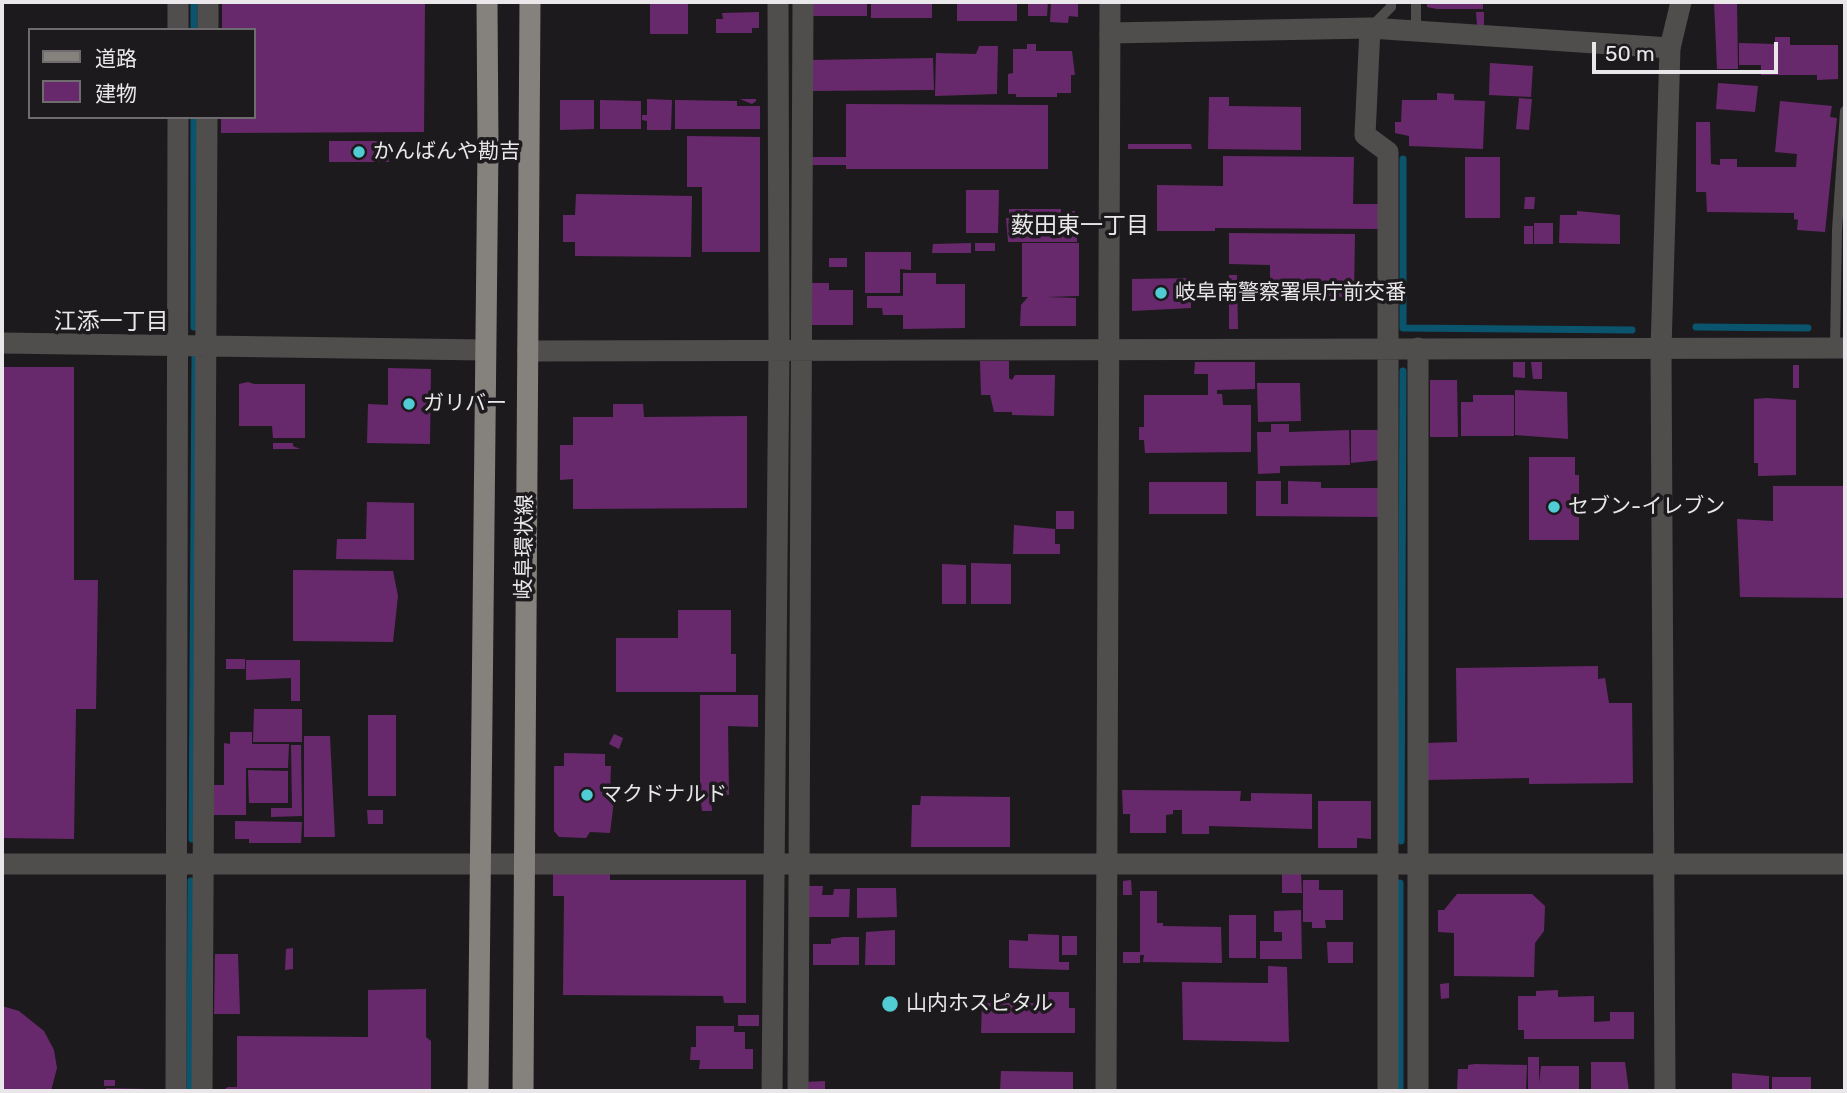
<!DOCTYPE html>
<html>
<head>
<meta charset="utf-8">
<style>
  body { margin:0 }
  #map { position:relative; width:1847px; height:1093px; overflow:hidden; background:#1d1a1d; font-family:Rubik,"Noto Sans JP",sans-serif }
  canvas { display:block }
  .frame { position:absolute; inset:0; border:4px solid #e9e7e9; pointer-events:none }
  .legend { position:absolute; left:28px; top:28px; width:228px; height:91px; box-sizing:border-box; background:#1d1a1d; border:2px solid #6f6c6f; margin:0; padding:9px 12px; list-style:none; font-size:21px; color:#e9e7e9 }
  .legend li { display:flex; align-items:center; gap:14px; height:35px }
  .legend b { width:35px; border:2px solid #6f6c6f }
  .scale { position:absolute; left:1592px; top:42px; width:186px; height:32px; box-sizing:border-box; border:4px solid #e9e7e9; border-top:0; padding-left:9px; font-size:21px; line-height:24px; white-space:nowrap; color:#e9e7e9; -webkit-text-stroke:5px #1d1a1d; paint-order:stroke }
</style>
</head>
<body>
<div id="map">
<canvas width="1847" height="1093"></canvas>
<div class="frame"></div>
<ul class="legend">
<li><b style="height:9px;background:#85817d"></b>道路</li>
<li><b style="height:19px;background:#68296c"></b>建物</li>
</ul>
<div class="scale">50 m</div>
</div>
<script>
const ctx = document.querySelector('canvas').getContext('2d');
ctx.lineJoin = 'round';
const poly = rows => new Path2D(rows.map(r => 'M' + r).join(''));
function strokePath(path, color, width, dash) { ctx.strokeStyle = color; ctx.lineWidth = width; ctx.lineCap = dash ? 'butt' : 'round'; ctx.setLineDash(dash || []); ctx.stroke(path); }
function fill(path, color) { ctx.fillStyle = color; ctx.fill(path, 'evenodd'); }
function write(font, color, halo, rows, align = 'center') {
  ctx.font = font + ' Rubik,"Noto Sans JP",sans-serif'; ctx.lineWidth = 7; ctx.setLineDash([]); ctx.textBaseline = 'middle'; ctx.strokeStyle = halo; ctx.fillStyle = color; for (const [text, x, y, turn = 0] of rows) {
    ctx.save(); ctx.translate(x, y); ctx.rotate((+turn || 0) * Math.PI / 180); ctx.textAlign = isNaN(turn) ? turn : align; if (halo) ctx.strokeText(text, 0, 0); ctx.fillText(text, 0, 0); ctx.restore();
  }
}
strokePath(poly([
  [194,30,194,2],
  [1403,159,1403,328,1632,330],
  [194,327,194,117],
  [1696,327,1808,328],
  [192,839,195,356],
  [1401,841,1403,371],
  [190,1091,191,881],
  [1400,1091,1400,883]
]), '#0a546d', 7);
fill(poly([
  [222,2,425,2,424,132,221,133,221,117,254,117,254,30,222,30],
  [650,2,688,2,688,34,650,34],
  [807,2,867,2,867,16,806,16],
  [871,2,932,2,932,18,871,18],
  [957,2,1017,2,1017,21,957,21],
  [1028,2,1048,2,1047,16,1028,16],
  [1051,2,1078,2,1078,17,1069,16,1068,23,1050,22],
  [1427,2,1483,2,1483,9,1437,9,1427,7],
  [1714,2,1737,2,1738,69,1717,69],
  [759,12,759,28,752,28,752,33,716,33,716,19,723,19,722,13],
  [1476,12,1484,12,1484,25,1477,25],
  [1775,37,1790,37,1790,45,1838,45,1838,79,1817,80,1817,75,1761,75,1761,65,1739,65,1739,43,1775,44],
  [1027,44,1036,44,1036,51,1072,51,1075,75,1071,75,1071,93,1057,93,1057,97,1016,97,1016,94,1008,94,1008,74,1013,73,1013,49,1027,49],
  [979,46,998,46,997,94,935,96,936,53,976,54],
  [933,58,934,90,809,91,809,60],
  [1490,63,1533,66,1531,97,1489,95],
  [1718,83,1758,86,1755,112,1716,109],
  [1437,93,1454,94,1454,100,1485,101,1483,149,1409,146,1409,136,1395,133,1395,122,1401,122,1402,100,1437,100],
  [1209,97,1229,97,1229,106,1301,107,1301,150,1208,149],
  [1519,98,1532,99,1529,130,1516,129],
  [647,99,672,100,671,130,647,130,647,121,642,120,642,115,647,115],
  [740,99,756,99,756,101,752,104],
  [560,100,594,100,594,129,560,130],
  [600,100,641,101,641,129,600,129],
  [675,100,737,101,737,106,760,106,760,129,675,129],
  [1780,101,1832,106,1830,117,1837,118,1825,232,1797,230,1798,220,1794,219,1794,213,1707,212,1706,192,1696,192,1696,122,1710,122,1711,164,1720,165,1720,159,1737,159,1737,167,1796,167,1797,154,1775,152],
  [846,104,1048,105,1048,169,846,169,846,165,806,165,806,157,846,157],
  [687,136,760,137,760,252,702,252,702,187,687,187],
  [329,141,389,141,389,162,329,162],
  [1128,144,1191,144,1192,149,1128,149],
  [1223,156,1354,157,1353,204,1382,204,1382,229,1215,228,1215,231,1157,231,1157,185,1223,186],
  [1465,157,1500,157,1500,218,1465,218],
  [966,190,999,190,998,233,966,233],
  [576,194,692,196,691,257,575,256,575,242,563,242,563,215,575,215],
  [1525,197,1535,197,1534,209,1524,209],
  [1009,209,1061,209,1061,231,1077,231,1077,242,1008,242,1006,218,1009,218],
  [1065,211,1075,211,1074,228,1065,229],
  [1577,211,1620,215,1620,244,1559,243,1560,215,1577,215],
  [1534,223,1553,223,1553,244,1534,244],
  [1524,226,1533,226,1533,244,1524,244],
  [1229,233,1355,234,1354,297,1270,296,1270,265,1229,264],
  [971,243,971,253,932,253,933,244],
  [975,243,995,243,995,251,975,251],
  [1022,243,1079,243,1079,296,1047,297,1076,298,1076,326,1020,326,1021,305,1028,297,1022,297],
  [865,252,911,252,911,270,900,269,900,293,865,293],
  [829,258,847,258,847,267,829,267],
  [903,273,936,273,936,284,965,284,965,328,903,329,903,315,883,315,882,308,867,308,867,296,903,296],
  [1229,275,1237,275,1238,329,1229,329],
  [1191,278,1191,308,1132,311,1132,279],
  [809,283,829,283,829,290,853,290,853,325,809,325],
  [980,361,1009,361,1009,378,1012,380,1015,375,1055,375,1054,416,1012,415,1012,412,994,412,990,395,981,395],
  [1195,362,1255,362,1255,389,1217,390,1217,394,1222,394,1223,405,1251,405,1251,452,1145,453,1144,440,1139,440,1139,427,1144,427,1144,395,1208,395,1208,374,1194,374],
  [1513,362,1525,362,1525,378,1513,377],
  [1531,362,1542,362,1542,379,1533,379],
  [1793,365,1799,365,1799,388,1793,388],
  [2,367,74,367,74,580,98,580,96,709,76,709,74,839,2,838],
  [388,368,431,369,430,444,367,443,368,404,388,405],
  [1430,380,1457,380,1458,437,1430,437],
  [248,382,254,384,305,384,305,438,273,438,272,426,239,426,239,384],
  [1257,383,1300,383,1301,421,1258,422],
  [1515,390,1567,392,1568,439,1515,435],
  [1473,395,1514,395,1514,436,1461,436,1461,402,1473,402],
  [1767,398,1796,400,1796,475,1758,476,1758,463,1754,463,1754,399],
  [613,404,643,404,644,417,747,416,747,508,573,509,573,479,560,480,560,445,573,445,573,417,613,417],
  [1271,424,1289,424,1289,432,1349,430,1350,465,1280,466,1280,473,1258,474,1257,432,1271,432],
  [1351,430,1383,430,1381,460,1351,463],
  [273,443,293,443,293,446,300,449,273,449],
  [1529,457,1575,457,1575,475,1579,475,1579,540,1529,540],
  [1256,481,1281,481,1281,504,1288,504,1288,481,1321,482,1321,488,1383,488,1382,517,1256,516],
  [1149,482,1227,482,1227,514,1149,514],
  [1773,486,1845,486,1845,598,1740,597,1737,519,1773,521],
  [367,502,414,503,414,560,336,559,337,539,366,539],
  [1056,511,1074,511,1074,529,1056,529],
  [1014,525,1055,529,1055,544,1060,544,1060,554,1013,554],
  [971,563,1011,564,1011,604,971,604],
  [942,564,966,565,966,604,942,604],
  [293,570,393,571,398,596,393,642,293,641],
  [678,610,731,610,731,654,736,654,736,692,616,692,616,638,678,638],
  [226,659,245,659,245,669,226,669],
  [246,660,300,660,300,701,291,701,291,678,246,680],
  [1598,666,1598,679,1605,678,1609,703,1632,703,1633,783,1529,784,1529,778,1426,780,1426,743,1457,742,1456,668],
  [700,695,758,695,758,727,728,726,729,795,711,795,712,811,702,811,700,795],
  [254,709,302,709,302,742,253,742],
  [368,715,396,715,396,796,368,796],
  [230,732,252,732,252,744,289,744,288,768,246,768,246,815,212,815,212,785,224,785,224,743,230,744],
  [614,734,623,738,619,749,609,744],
  [304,736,330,736,335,837,304,837],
  [291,745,301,745,302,816,271,817,271,808,292,808],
  [564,753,605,754,605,766,611,766,610,792,615,793,610,833,590,832,586,838,559,837,554,831,554,766,564,766],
  [248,770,288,771,288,803,249,803],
  [1122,790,1241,791,1240,801,1251,801,1251,793,1312,794,1312,829,1209,826,1209,834,1182,834,1182,810,1173,810,1173,814,1166,815,1166,833,1130,833,1130,814,1123,814],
  [921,796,1010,797,1010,847,911,847,912,805,920,805],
  [1318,801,1371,801,1371,839,1357,838,1357,848,1318,848],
  [367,810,383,810,383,824,368,824],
  [235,821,302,822,301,843,249,843,249,839,235,839],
  [553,871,610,871,610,880,746,880,746,1003,724,1003,723,996,563,995,564,896,553,896],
  [1282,874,1301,874,1302,893,1282,893],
  [1131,880,1132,895,1123,895,1123,881],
  [1303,880,1319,880,1319,890,1343,890,1343,920,1325,920,1326,928,1312,928,1312,922,1303,922],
  [806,886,823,886,822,895,833,895,834,889,850,889,849,917,806,917],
  [857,888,896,888,897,917,857,918],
  [2,890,4,890,4,911,2,911],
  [1140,891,1157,891,1157,923,1163,923,1163,926,1221,927,1222,963,1143,962,1144,955,1140,955,1140,963,1123,963,1123,952,1140,952],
  [1457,894,1532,894,1545,906,1544,931,1535,943,1534,977,1454,976,1454,933,1438,932,1438,910,1444,910],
  [1301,910,1302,959,1260,959,1260,941,1282,941,1282,932,1274,932,1274,911],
  [1229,915,1256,915,1256,958,1229,958],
  [895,930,895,965,865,965,866,932],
  [1028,934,1059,935,1059,962,1069,962,1069,970,1009,968,1009,940,1028,941],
  [1062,936,1077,936,1077,955,1062,955],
  [843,937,859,937,859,965,813,965,813,944,831,944,831,939],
  [1327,942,1353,942,1353,963,1328,963],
  [293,948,293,969,285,970,286,949],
  [215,954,238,954,240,1014,214,1014],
  [1268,966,1287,967,1289,1042,1183,1040,1182,982,1268,983],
  [1449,983,1449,998,1441,999,1440,984],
  [426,989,426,1037,431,1041,431,1091,222,1091,228,1087,237,1087,237,1036,368,1037,368,990],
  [1558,990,1558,997,1594,996,1594,1022,1610,1021,1610,1012,1634,1012,1634,1039,1524,1039,1524,1030,1518,1030,1518,996,1536,996,1536,991],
  [1035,992,1069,992,1069,1008,1075,1008,1075,1033,981,1033,982,1003,1035,1003],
  [2,1006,19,1011,44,1031,54,1050,57,1068,51,1091,2,1091],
  [738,1015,759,1015,759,1026,738,1026],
  [696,1026,734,1026,734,1032,745,1032,745,1049,753,1049,753,1069,699,1069,700,1060,690,1060,691,1047,696,1047],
  [1528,1057,1539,1057,1539,1083,1541,1066,1579,1066,1579,1091,1528,1091],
  [1591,1062,1625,1062,1629,1091,1591,1091],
  [1475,1064,1527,1065,1526,1091,1457,1091,1458,1069,1468,1069,1468,1065],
  [1001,1071,1073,1072,1073,1091,1000,1091],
  [1732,1073,1769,1076,1769,1091,1732,1091],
  [1772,1077,1811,1077,1811,1091,1772,1091],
  [104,1080,115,1080,115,1086,104,1086],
  [825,1081,825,1091,805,1091,805,1082],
  [106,1088,149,1089,149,1091,106,1091]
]), '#68296c');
strokePath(poly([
  [1370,28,1391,7,1391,2],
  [1416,29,1416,2],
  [1835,348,1837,230,1845,111]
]), '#504e4c', 10);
strokePath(poly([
  [1370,28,1365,135,1388,152,1388,1091],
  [178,30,178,2],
  [208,30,208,2],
  [1110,33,1370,28,1670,48],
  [2,343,485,350],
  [1418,348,1418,1091],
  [528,351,1845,348],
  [2,864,1845,864],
  [176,1091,178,117],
  [202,1091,207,117],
  [772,1091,779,349,778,2],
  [798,1091,803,2]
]), '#504e4c', 21);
strokePath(poly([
  [1106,1091,1110,2],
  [1665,1091,1661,349,1670,48,1681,2]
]), '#504e4c', 21);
strokePath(poly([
  [478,1091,488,146,487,2],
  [523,1091,530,2]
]), '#85817d', 21);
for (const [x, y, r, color] of [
  [359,152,7,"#51ccd4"],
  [1161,293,7,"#51ccd4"],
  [409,404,7,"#51ccd4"],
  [1554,507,7,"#51ccd4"],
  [587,795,7,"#51ccd4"],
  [890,1004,9,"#51ccd4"]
]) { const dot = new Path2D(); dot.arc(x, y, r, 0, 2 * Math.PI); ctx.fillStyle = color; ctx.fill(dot); strokePath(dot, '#1d1a1d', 2.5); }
write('21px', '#e9e7e9', '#1d1a1d', [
  ["かんばんや勘吉",373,152],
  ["岐阜南警察署県庁前交番",1175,293],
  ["ガリバー",423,404],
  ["セブン-イレブン",1568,507],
  ["マクドナルド",601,795],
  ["山内ホスピタル",906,1004]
], 'left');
write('21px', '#e9e7e9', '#1d1a1d', [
  ["岐阜環状線",525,547,-89]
]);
write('23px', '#e9e7e9', '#1d1a1d', [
  ["薮田東一丁目",1080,226],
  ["江添一丁目",111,322]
]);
</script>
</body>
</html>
